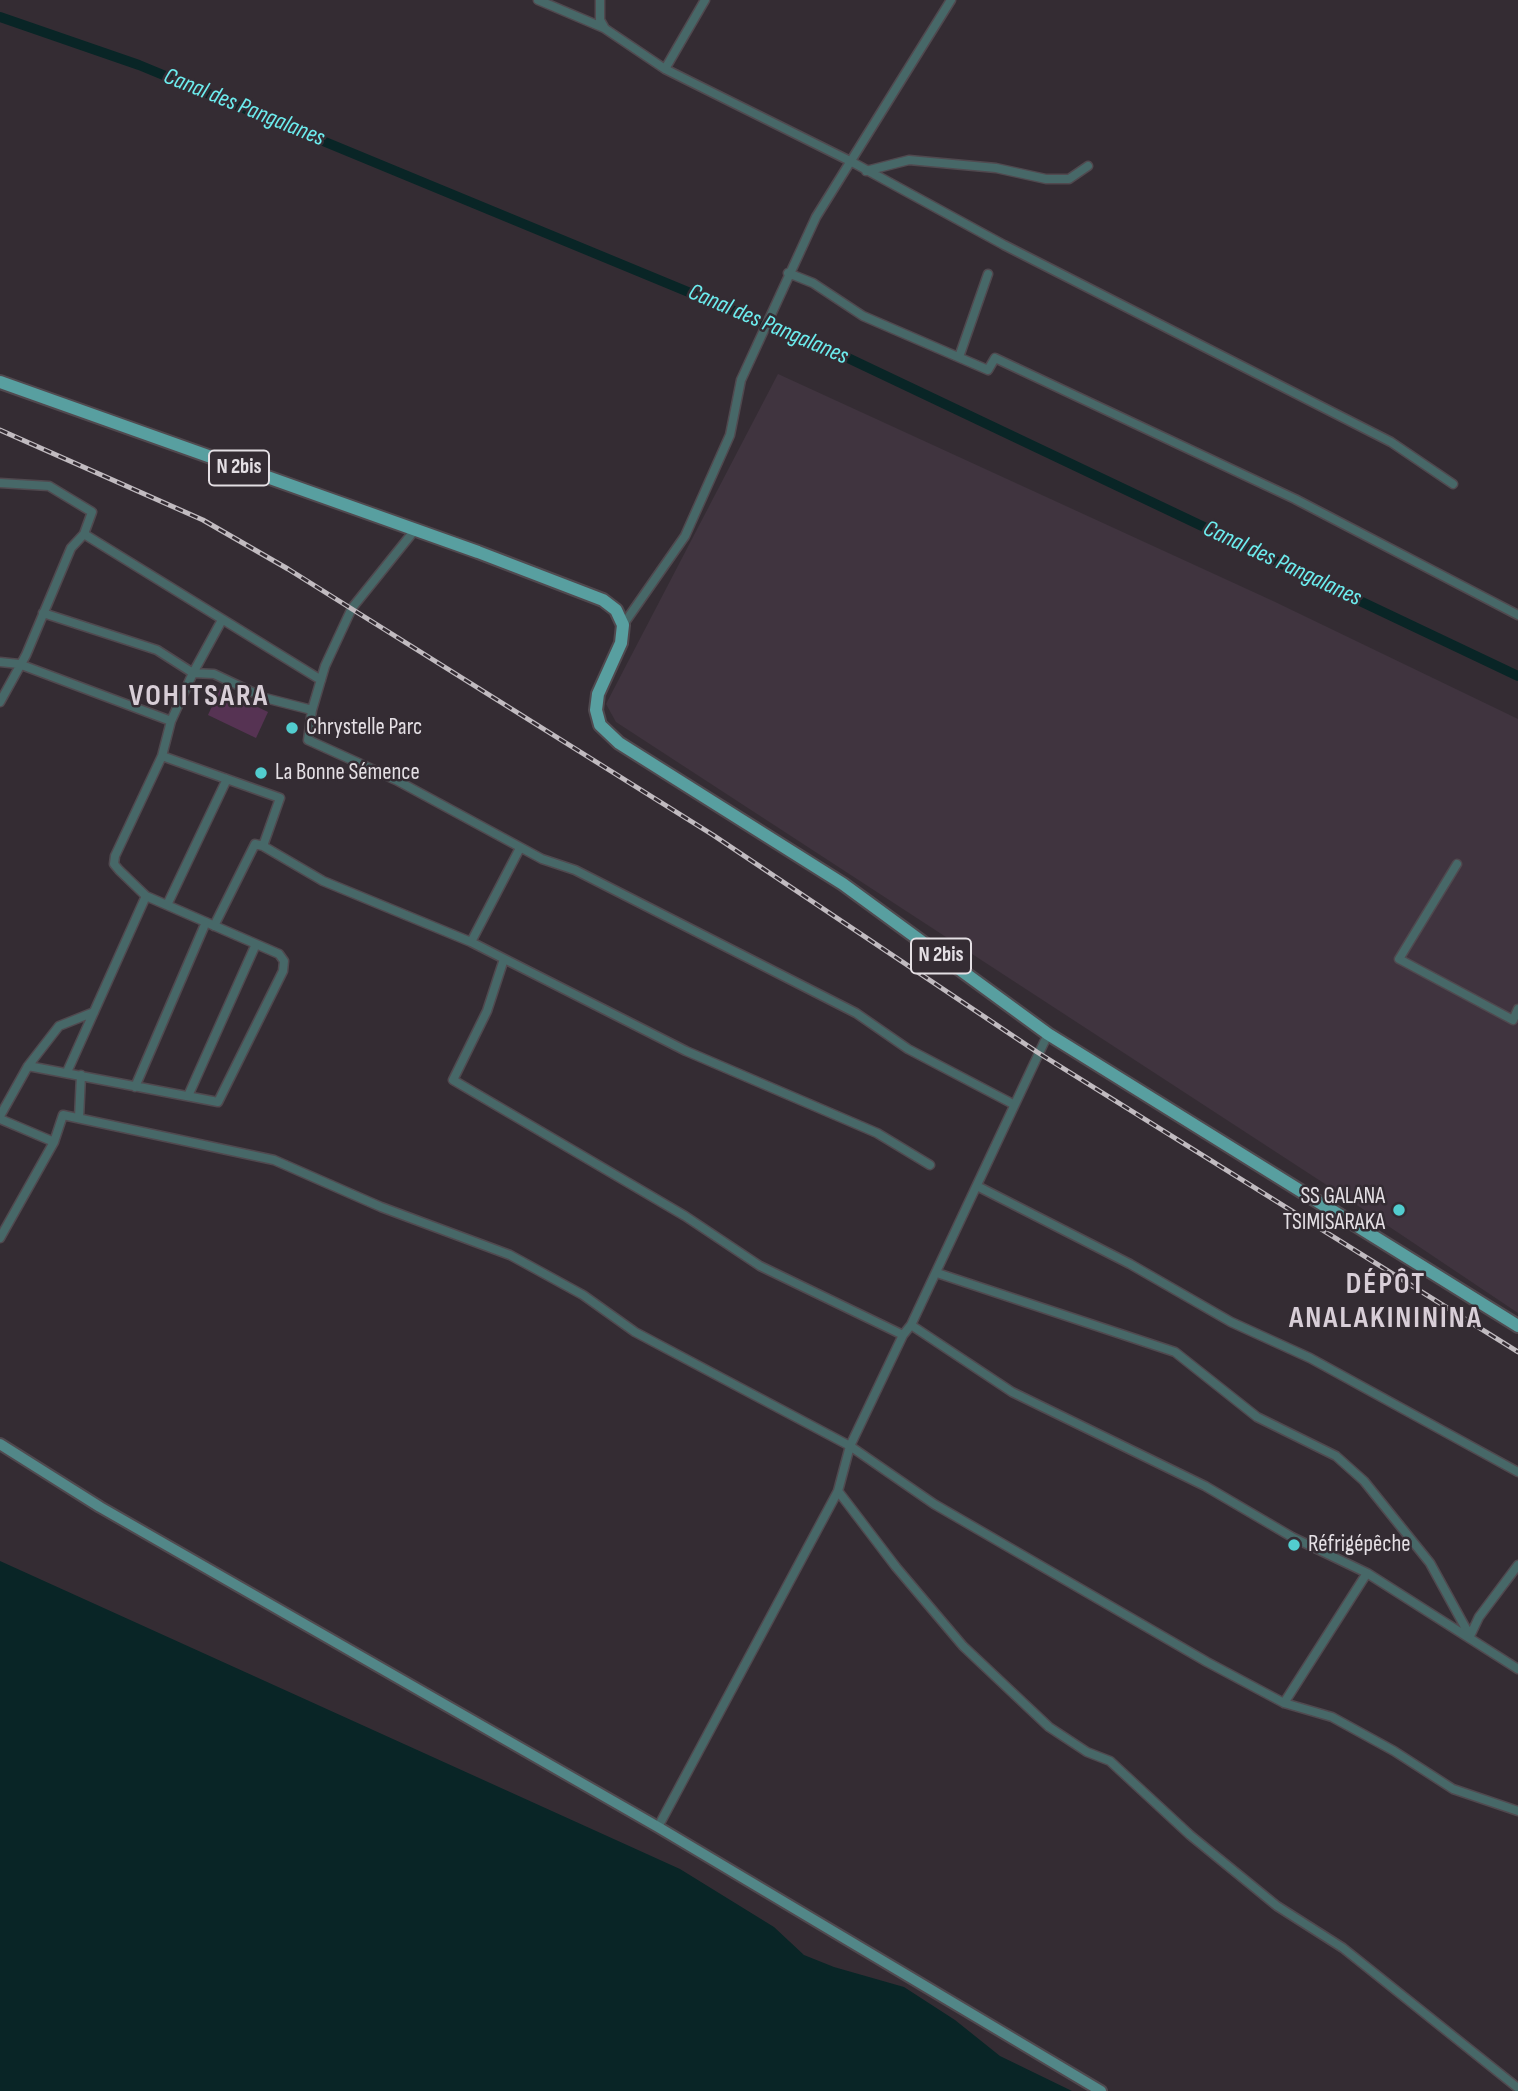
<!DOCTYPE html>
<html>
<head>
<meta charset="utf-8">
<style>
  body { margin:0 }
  canvas { display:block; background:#342c33 }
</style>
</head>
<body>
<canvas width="1518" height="2091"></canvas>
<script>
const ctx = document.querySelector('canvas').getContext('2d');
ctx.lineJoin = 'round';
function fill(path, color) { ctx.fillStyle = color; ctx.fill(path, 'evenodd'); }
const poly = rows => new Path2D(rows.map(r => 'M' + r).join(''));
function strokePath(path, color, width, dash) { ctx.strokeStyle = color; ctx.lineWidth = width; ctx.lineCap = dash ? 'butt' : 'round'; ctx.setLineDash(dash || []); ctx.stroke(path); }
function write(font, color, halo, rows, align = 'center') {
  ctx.font = font + ' "Sofia Sans Condensed",sans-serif'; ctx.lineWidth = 5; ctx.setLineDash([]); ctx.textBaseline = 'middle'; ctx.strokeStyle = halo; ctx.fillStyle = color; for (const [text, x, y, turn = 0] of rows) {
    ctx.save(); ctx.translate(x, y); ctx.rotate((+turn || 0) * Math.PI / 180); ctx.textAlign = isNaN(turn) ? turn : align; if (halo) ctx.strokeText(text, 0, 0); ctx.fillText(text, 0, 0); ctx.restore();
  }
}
fill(poly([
  [778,374,1273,601,1518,719,1518,1313,1342,1195,616,722,606,704]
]), '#40343f');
fill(poly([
  [220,689,268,712,256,738,208,715]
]), '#563353');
fill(poly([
  [0,1561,680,1869,774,1927,804,1955,834,1967,904,1987,955,2020,1000,2056,1072,2091,0,2091]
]), '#092526');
strokePath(poly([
  [0,17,139,65,848,358,1518,676]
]), '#092526', 10);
const minor = poly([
  [538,0,604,28,665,69,852,162,1004,245,1391,442,1453,484],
  [600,0,600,20,604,27],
  [665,69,705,0],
  [866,171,909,160,996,168,1046,179,1069,179,1088,166],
  [788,273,813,283,863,316,988,370,995,358,1295,499,1518,615],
  [959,357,988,274],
  [0,483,49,486,92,512,84,534],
  [414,531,352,608,325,666,312,710,308,740,396,780,542,859,575,870,856,1013,908,1049,1013,1104],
  [43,613,157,650,193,673,222,620],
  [623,625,685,536,730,435,741,380,816,217,951,0],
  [0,662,19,664,171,721],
  [0,702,26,655,71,548,84,534,321,680],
  [162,756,280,798,263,846],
  [1457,864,1399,959,1513,1020,1518,1009],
  [167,905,227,779],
  [214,926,255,844,263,846,323,881,471,942,686,1051,877,1133,930,1165],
  [471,942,520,848],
  [504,959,487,1011,453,1080,685,1216,760,1266,903,1335],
  [1048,1034,911,1325,1012,1392,1205,1486,1292,1537,1367,1573,1518,1669],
  [28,1066,218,1102,283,971,284,961,279,954,146,896,119,870,114,864,115,856,162,756,171,721,193,673,214,674,265,698,312,710],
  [67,1072,146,896],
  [135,1087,206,922],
  [188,1096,256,944],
  [0,1116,28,1066,59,1026,94,1012],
  [79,1118,81,1075],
  [0,1119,54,1142,63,1115,274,1160,381,1207,510,1255,583,1295,635,1332,850,1446,838,1491,896,1567,963,1646,1049,1727,1087,1752,1110,1761,1190,1835,1277,1906,1343,1948,1518,2088],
  [977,1186,1130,1264,1231,1322,1310,1358,1518,1472],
  [0,1238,54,1142],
  [937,1273,1175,1352,1257,1417,1336,1456,1364,1481,1430,1563,1470,1636],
  [911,1325,903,1335,850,1446,934,1504,1207,1662,1284,1703,1332,1717,1394,1751,1453,1789,1518,1811],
  [1470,1636,1479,1617,1518,1565],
  [1284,1703,1367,1573],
  [658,1827,838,1491]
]);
const secondary = poly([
  [0,1444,100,1507,658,1827,1101,2091]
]);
const primary = poly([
  [0,382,478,552,603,600,616,610,623,625,621,643,598,694,596,710,600,725,619,743,843,884,1048,1034,1518,1326]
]);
strokePath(minor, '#50494f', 11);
strokePath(secondary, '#50494f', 14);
strokePath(primary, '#50494f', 16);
strokePath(minor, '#476868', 8);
strokePath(secondary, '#528788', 10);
strokePath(primary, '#589fa0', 12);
const rail = poly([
  [0,430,203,520,288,569,713,835,1037,1052,1518,1352]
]);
strokePath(rail, '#c1bbc0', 5);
strokePath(rail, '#342c33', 2.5, [8]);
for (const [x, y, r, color] of [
  [292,728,7,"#52cdcf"],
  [261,773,7,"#52cdcf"],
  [1399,1210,7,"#52cdcf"],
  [1294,1545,7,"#52cdcf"]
]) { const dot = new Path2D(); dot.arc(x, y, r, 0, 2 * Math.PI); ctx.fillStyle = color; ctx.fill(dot); strokePath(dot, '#342c33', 2.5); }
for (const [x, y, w] of [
  [239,468,60],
  [941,956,60]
]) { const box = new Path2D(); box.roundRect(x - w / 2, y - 17.5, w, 35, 5); ctx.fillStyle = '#342c33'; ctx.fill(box); strokePath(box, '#e4dfe4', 2); }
write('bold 21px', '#e4dfe4', null, [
  ["N 2bis",239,468],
  ["N 2bis",941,956]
]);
write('23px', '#e4dfe4', '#342c33', [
  ["Chrystelle Parc",306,728],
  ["La Bonne Sémence",275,773],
  ["SS GALANA",1385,1197,"right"],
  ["TSIMISARAKA",1385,1223,"right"],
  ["Réfrigépêche",1308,1545]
], 'left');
write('italic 24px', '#6dedef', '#342c33', [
  ["Canal des Pangalanes",244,108,22],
  ["Canal des Pangalanes",768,325,23],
  ["Canal des Pangalanes",1282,564,25]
]);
ctx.letterSpacing = '2px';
write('bold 30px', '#d8ced7', '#342c33', [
  ["VOHITSARA",199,697],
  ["DÉPÔT",1386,1285],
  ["ANALAKINININA",1386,1319]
]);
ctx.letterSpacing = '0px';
</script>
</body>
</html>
